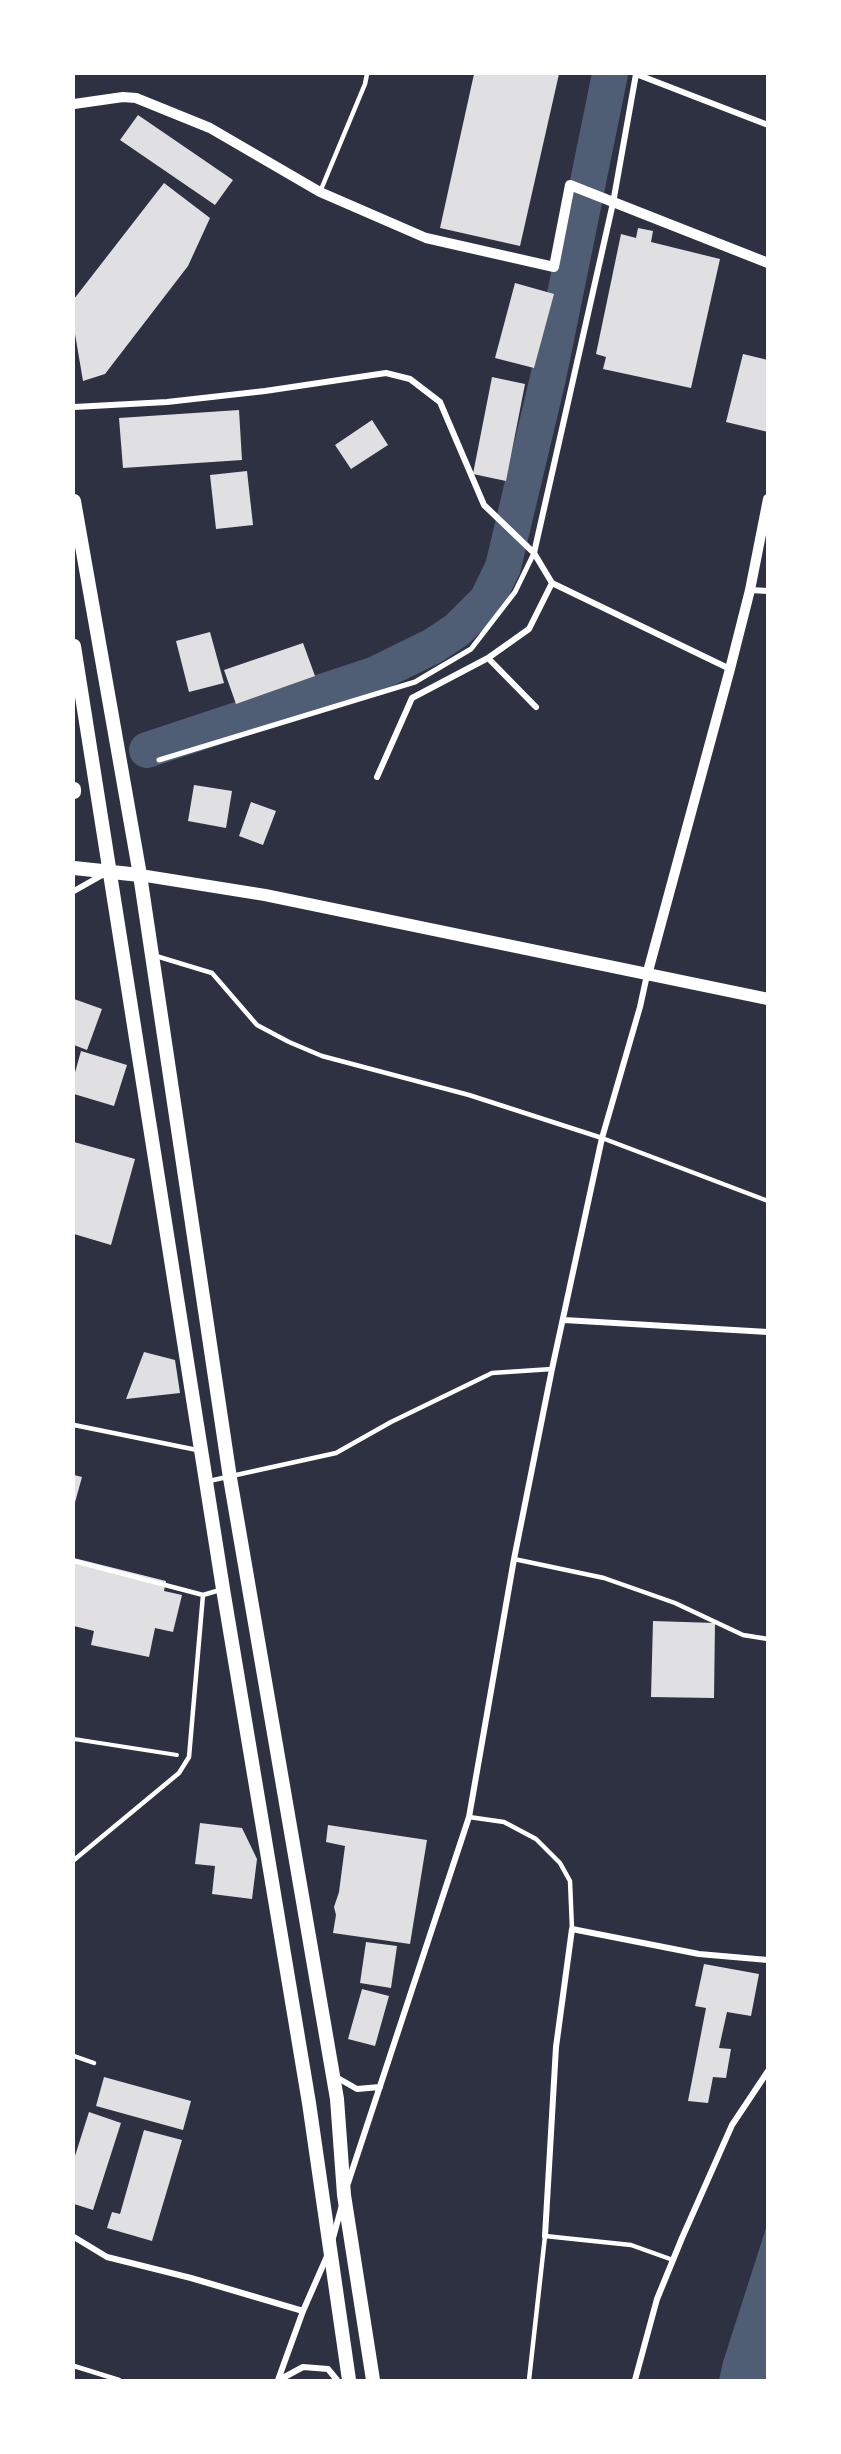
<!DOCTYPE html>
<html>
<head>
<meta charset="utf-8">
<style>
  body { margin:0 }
  #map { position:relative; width:841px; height:2454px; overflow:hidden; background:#2d3142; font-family:"Public Sans",sans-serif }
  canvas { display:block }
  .frame { position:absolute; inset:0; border:75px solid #fff; pointer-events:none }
</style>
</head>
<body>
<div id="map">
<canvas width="841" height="2454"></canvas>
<div class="frame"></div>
</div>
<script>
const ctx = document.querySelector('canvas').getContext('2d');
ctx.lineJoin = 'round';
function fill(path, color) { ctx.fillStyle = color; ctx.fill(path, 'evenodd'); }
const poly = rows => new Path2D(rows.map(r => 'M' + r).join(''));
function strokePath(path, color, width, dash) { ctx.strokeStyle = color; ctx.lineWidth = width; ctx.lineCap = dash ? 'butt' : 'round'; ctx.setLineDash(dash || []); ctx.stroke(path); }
fill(poly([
  [767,2225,767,2380,719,2380,723,2362]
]), '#4f5d75');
strokePath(poly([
  [147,750,376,674,433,646,457,630,487,600,503,567,548,378,610,74]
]), '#4f5d75', 36);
fill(poly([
  [474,74,559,74,520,246,440,228],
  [138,115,233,180,215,205,120,140],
  [164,183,210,218,188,266,105,374,83,381,74,328,74,299],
  [638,228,653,231,651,242,720,259,691,388,603,369,606,357,596,354,621,234,636,238],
  [515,283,554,294,534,368,495,358],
  [743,354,768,360,768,432,726,422],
  [492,377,525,384,506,481,473,474],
  [239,410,242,460,123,468,119,418],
  [372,420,388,445,351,469,335,445],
  [247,471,253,525,216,529,210,475],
  [210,632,224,683,189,692,176,641],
  [303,643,315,676,236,704,224,670],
  [194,785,232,791,226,828,188,821],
  [251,802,276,811,263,845,239,836],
  [74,999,102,1009,87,1050,74,1045],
  [81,1051,127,1065,114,1106,74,1094,74,1076],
  [74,1142,135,1159,111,1245,74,1234],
  [144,1352,175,1360,180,1393,126,1399],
  [74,1475,82,1477,74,1506],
  [74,1558,166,1581,164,1591,182,1595,173,1632,155,1628,149,1657,91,1645,94,1631,74,1626],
  [653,1621,715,1623,714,1698,651,1697],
  [200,1823,242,1828,257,1859,252,1899,212,1894,215,1866,195,1864],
  [328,1825,427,1840,410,1944,333,1933,336,1915,334,1907,339,1892,345,1846,326,1842],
  [366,1942,397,1946,391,1988,360,1983],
  [704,1964,759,1974,751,2016,727,2012,719,2048,731,2049,726,2078,713,2077,708,2103,688,2101,706,2008,695,2006],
  [362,1989,389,1996,375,2046,348,2039],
  [104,2077,191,2101,183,2130,96,2106],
  [89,2112,121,2123,93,2210,74,2204,74,2159],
  [144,2130,182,2140,152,2241,107,2228,112,2212,120,2214]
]), '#e0e0e3');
strokePath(poly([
  [74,1739,177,1755]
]), '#fff', 4);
strokePath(poly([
  [320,192,365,84,367,74],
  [156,956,212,973,257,1025,289,1042,322,1056,469,1095,602,1138,768,1201],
  [74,1425,197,1450],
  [209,1481,336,1453,391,1422,492,1373,552,1369],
  [514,1559,604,1578,675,1603,743,1635,768,1639],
  [74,1561,203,1595],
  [469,1817,504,1822,536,1839,560,1863,570,1881,572,1929],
  [74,1860,179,1773,189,1757,203,1595,220,1590],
  [74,2056,94,2063],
  [74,2366,119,2380],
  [529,2380,545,2236,631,2245,673,2260]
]), '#fff', 4.5);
strokePath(poly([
  [159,760,415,682,471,649,515,592,534,553]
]), '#fff', 5);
strokePath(poly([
  [636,74,768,125],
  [74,407,167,402,265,391,386,373,410,379,440,402,484,505,534,553,552,583,730,669],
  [534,553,613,203,636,74],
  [750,590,768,591],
  [488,658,536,707],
  [377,777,412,698,488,658,529,629,552,583],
  [74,891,104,874],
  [564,1320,768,1332],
  [336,2077,357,2089,380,2087],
  [348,2183,469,1817,514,1559,552,1369,602,1138,640,1007,647,975],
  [545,2236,556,2047,572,1929,699,1954,768,1960],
  [74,2237,107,2257,191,2278,303,2311],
  [333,2238,342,2205],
  [278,2380,303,2311,328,2254],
  [279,2380,303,2367,328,2369,337,2380],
  [635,2380,657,2299,682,2238,732,2125,768,2071]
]), '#fff', 6);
strokePath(poly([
  [74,104,123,97,136,98,210,128,320,192,426,238,554,267,570,185,768,263],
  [647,975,730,669,750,590,768,499]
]), '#fff', 10);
strokePath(poly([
  [140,875,265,895,768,999]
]), '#fff', 12);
strokePath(poly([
  [74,501,140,875,230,1478,337,2099,344,2195,373,2380],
  [74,646,223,1589,309,2103,349,2380],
  [74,789,74,792],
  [74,868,140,875]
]), '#fff', 14);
</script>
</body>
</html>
